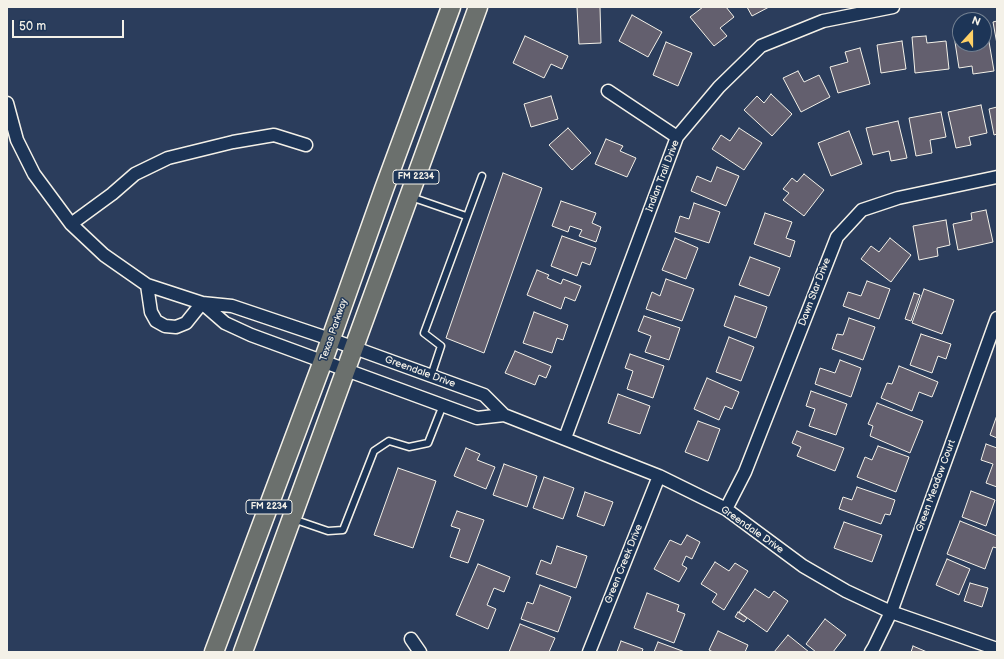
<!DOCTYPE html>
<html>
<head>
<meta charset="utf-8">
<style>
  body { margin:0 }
  #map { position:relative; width:1004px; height:659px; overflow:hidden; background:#2b3d5c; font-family:"Balsamiq Sans",sans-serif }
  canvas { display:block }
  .frame { position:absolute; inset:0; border:8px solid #f4f1e8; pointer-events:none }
  .north { position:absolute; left:952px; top:12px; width:40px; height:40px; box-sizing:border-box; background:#1d3557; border:1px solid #738091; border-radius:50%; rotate:21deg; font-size:11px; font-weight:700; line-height:16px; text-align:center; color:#f4f1e8 }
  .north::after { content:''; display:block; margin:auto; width:14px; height:18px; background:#ffd166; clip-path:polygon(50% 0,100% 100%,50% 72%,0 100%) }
  .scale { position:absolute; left:12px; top:20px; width:112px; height:18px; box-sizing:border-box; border:2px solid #f4f1e8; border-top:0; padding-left:5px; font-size:12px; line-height:14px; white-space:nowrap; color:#f4f1e8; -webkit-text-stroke:3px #1d3557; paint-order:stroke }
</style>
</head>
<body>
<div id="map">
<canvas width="1004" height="659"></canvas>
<div class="frame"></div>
<div class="north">N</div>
<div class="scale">50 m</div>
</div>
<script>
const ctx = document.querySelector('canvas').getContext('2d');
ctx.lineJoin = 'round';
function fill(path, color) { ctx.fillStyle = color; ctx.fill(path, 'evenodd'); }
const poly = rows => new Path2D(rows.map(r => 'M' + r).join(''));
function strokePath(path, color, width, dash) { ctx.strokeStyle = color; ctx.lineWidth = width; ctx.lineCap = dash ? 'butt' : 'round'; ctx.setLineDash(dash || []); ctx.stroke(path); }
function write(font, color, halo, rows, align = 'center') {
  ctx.font = font + ' "Balsamiq Sans",sans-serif'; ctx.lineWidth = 3; ctx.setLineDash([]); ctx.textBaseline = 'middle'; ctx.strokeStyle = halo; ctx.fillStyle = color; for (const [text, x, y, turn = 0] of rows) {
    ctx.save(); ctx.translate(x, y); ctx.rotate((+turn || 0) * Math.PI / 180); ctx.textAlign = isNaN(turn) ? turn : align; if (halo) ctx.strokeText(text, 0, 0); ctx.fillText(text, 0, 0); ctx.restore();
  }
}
const building = poly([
  [577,7,600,7,601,43,579,44,577,7],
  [703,7,726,7,734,17,720,28,727,36,714,46,690,17,703,7],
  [747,7,769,7,752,16,747,7],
  [632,15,662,32,648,57,619,41,632,15],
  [997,21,997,44,993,22,997,21],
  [960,28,960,44,984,44,984,37,988,36,994,71,973,74,972,66,959,68,953,29,960,28],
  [525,36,568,56,562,69,551,64,544,78,513,63,525,36],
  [926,36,927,43,946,41,949,69,915,73,912,37,926,36],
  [902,41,906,69,881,73,877,45,902,41],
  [666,42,692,53,678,86,653,75,666,42],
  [860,48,870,84,838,93,830,67,848,62,845,52,860,48],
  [798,71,804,82,819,75,830,97,801,112,783,78,798,71],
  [771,94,792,114,772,136,744,110,757,96,764,103,771,94],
  [551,96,558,119,531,127,524,104,551,96],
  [981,105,987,133,969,137,971,145,956,148,948,112,981,105],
  [997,107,997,134,994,135,989,109,997,107],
  [941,112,946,137,930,140,932,153,916,156,909,118,941,112],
  [898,121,907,158,891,161,889,151,873,155,866,128,898,121],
  [568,128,591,153,572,170,549,145,568,128],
  [739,128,762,143,744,170,712,149,721,135,730,141,739,128],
  [849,131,862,164,831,176,818,143,849,131],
  [606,139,623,146,620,151,636,158,627,177,595,164,606,139],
  [717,167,739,176,726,206,691,191,697,176,711,182,717,167],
  [503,173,542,188,484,353,446,338,503,173],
  [804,174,824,190,804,216,783,200,789,193,783,189,792,178,797,182,804,174],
  [561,201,596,213,592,223,601,227,596,242,579,236,582,230,570,226,568,232,552,226,561,201],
  [694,203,720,212,709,243,675,232,680,216,689,219,694,203],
  [986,210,993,242,958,250,953,224,972,220,971,213,986,210],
  [765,213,792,222,786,238,795,241,790,257,754,244,765,213],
  [946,220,950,245,937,248,938,256,919,260,913,226,946,220],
  [562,236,596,248,590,265,582,262,577,276,551,266,562,236],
  [675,238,698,248,686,279,662,270,675,238],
  [890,238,911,255,891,282,861,259,871,246,879,252,890,238],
  [750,257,780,268,769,296,739,285,750,257],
  [537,270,549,275,547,278,561,284,563,279,581,286,575,301,565,297,561,309,527,295,537,270],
  [666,279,694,289,682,321,646,309,652,292,660,296,666,279],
  [867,281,890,289,879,319,843,306,848,292,861,296,867,281],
  [924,289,954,300,942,334,912,323,924,289],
  [914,293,920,295,911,321,905,319,914,293],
  [735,296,767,307,756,338,724,326,735,296],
  [534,312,568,325,563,340,557,338,552,353,523,343,534,312],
  [644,316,680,328,669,360,645,352,651,336,638,331,644,316],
  [849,318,875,327,863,360,832,349,837,334,843,335,849,318],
  [921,334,951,344,946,359,938,356,932,373,910,365,921,334],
  [729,337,754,347,741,381,716,372,729,337],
  [515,351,551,366,546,378,539,375,535,385,505,373,515,351],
  [630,354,664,366,653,398,627,389,633,371,625,368,630,354],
  [840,360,861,368,851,397,815,384,820,368,835,373,840,360],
  [899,366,938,382,932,397,919,392,912,411,881,398,887,383,892,384,899,366],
  [707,378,739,392,732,409,725,406,719,420,694,409,707,378],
  [811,391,847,404,836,435,809,426,815,409,806,406,811,391],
  [618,394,650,406,640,434,608,423,618,394],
  [877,403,923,421,910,453,870,436,873,426,868,424,877,403],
  [997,415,997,438,990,435,997,415],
  [698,421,720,429,708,461,685,452,698,421],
  [797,431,844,448,835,471,797,456,801,447,792,443,797,431],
  [986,444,997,448,997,487,986,483,993,464,981,460,986,444],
  [878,446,909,457,896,492,857,477,865,457,872,460,878,446],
  [466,448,480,454,477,460,495,467,486,489,454,476,466,448],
  [504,464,537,476,527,507,493,495,504,464],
  [398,468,436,481,413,548,374,535,398,468],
  [544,477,574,488,563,519,533,508,544,477],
  [857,487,895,500,890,515,885,514,881,524,839,509,843,497,852,500,857,487],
  [971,491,995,500,986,526,962,517,971,491],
  [585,492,613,502,604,526,577,516,585,492],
  [457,511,484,520,468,563,450,557,460,529,451,526,457,511],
  [960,521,997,536,997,548,993,547,985,569,947,554,960,521],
  [844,522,882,535,872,562,834,548,844,522],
  [687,535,700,542,692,559,686,556,682,565,687,568,679,582,654,569,670,540,681,545,687,535],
  [557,546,587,556,576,588,536,574,541,560,551,564,557,546],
  [947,559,970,569,959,595,936,585,947,559],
  [715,562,729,571,735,563,748,571,724,610,712,602,717,594,701,584,715,562],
  [478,564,510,577,504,592,494,588,487,605,496,609,488,629,456,615,478,564],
  [970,583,988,588,982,607,964,601,970,583],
  [540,585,571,597,558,632,521,619,527,602,533,604,540,585],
  [755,589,769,598,774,591,788,601,767,632,739,612,755,589],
  [647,593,679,605,677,611,685,614,674,643,634,628,647,593],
  [738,612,747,618,744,622,735,617,738,612],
  [825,619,846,635,833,652,816,652,806,644,825,619],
  [520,624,555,638,549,652,509,652,520,624],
  [718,631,748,645,745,652,713,652,709,650,718,631],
  [788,635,809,652,774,652,788,635],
  [621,641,643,649,642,652,617,652,621,641],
  [658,642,685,652,654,652,658,642],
  [913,646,927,652,911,652,913,646]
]);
fill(building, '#635f6e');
strokePath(building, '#f4f1e8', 1);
const lane = poly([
  [411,197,466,216],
  [431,376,441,346,424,333,482,176],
  [293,519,328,531,343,530,374,451,389,441,409,447,428,443,443,405]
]);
const street = poly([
  [608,91,677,137],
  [7,103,17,140,34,174,71,224,104,255,147,285,202,303,232,306,330,339,484,395,504,415,659,476,726,509,803,566,846,591,891,612,997,649],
  [71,224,112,194,135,174,168,158,233,142,274,135,306,145],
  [147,285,151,312,156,321,165,326,176,327,186,323,202,303],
  [202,303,225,323,251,335,477,418,504,415],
  [565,438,677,137,719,87,761,46,823,21,893,7],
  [726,509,745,472,837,237,862,210,898,198,997,177],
  [411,639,420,652],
  [589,652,659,476],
  [871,652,874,647,891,612,997,318]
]);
const primary = poly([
  [214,652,323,361,384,189,451,7],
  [243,652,478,7]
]);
strokePath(lane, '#f4f1e8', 9);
strokePath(street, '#f4f1e8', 15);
strokePath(primary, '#f4f1e8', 21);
strokePath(lane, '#1d3557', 6);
strokePath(street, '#1d3557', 12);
strokePath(primary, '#6b706d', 18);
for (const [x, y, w] of [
  [416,177,46],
  [269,507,46]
]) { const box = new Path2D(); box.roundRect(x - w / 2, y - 7, w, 14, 3); ctx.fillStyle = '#1d3557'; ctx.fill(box); strokePath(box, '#f4f1e8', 1); }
write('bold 9px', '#f4f1e8', null, [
  ["FM 2234",416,177],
  ["FM 2234",269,507]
]);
write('10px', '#f4f1e8', '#1d3557', [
  ["Indian Trail Drive",663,176,-69],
  ["Dawn Star Drive",815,292,-69],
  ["Texas Parkway",334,330,-71],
  ["Greendale Drive",420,372,20],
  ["Green Meadow Court",936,486,-70],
  ["Greendale Drive",752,530,35],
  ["Green Creek Drive",624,564,-68]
]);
</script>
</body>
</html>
